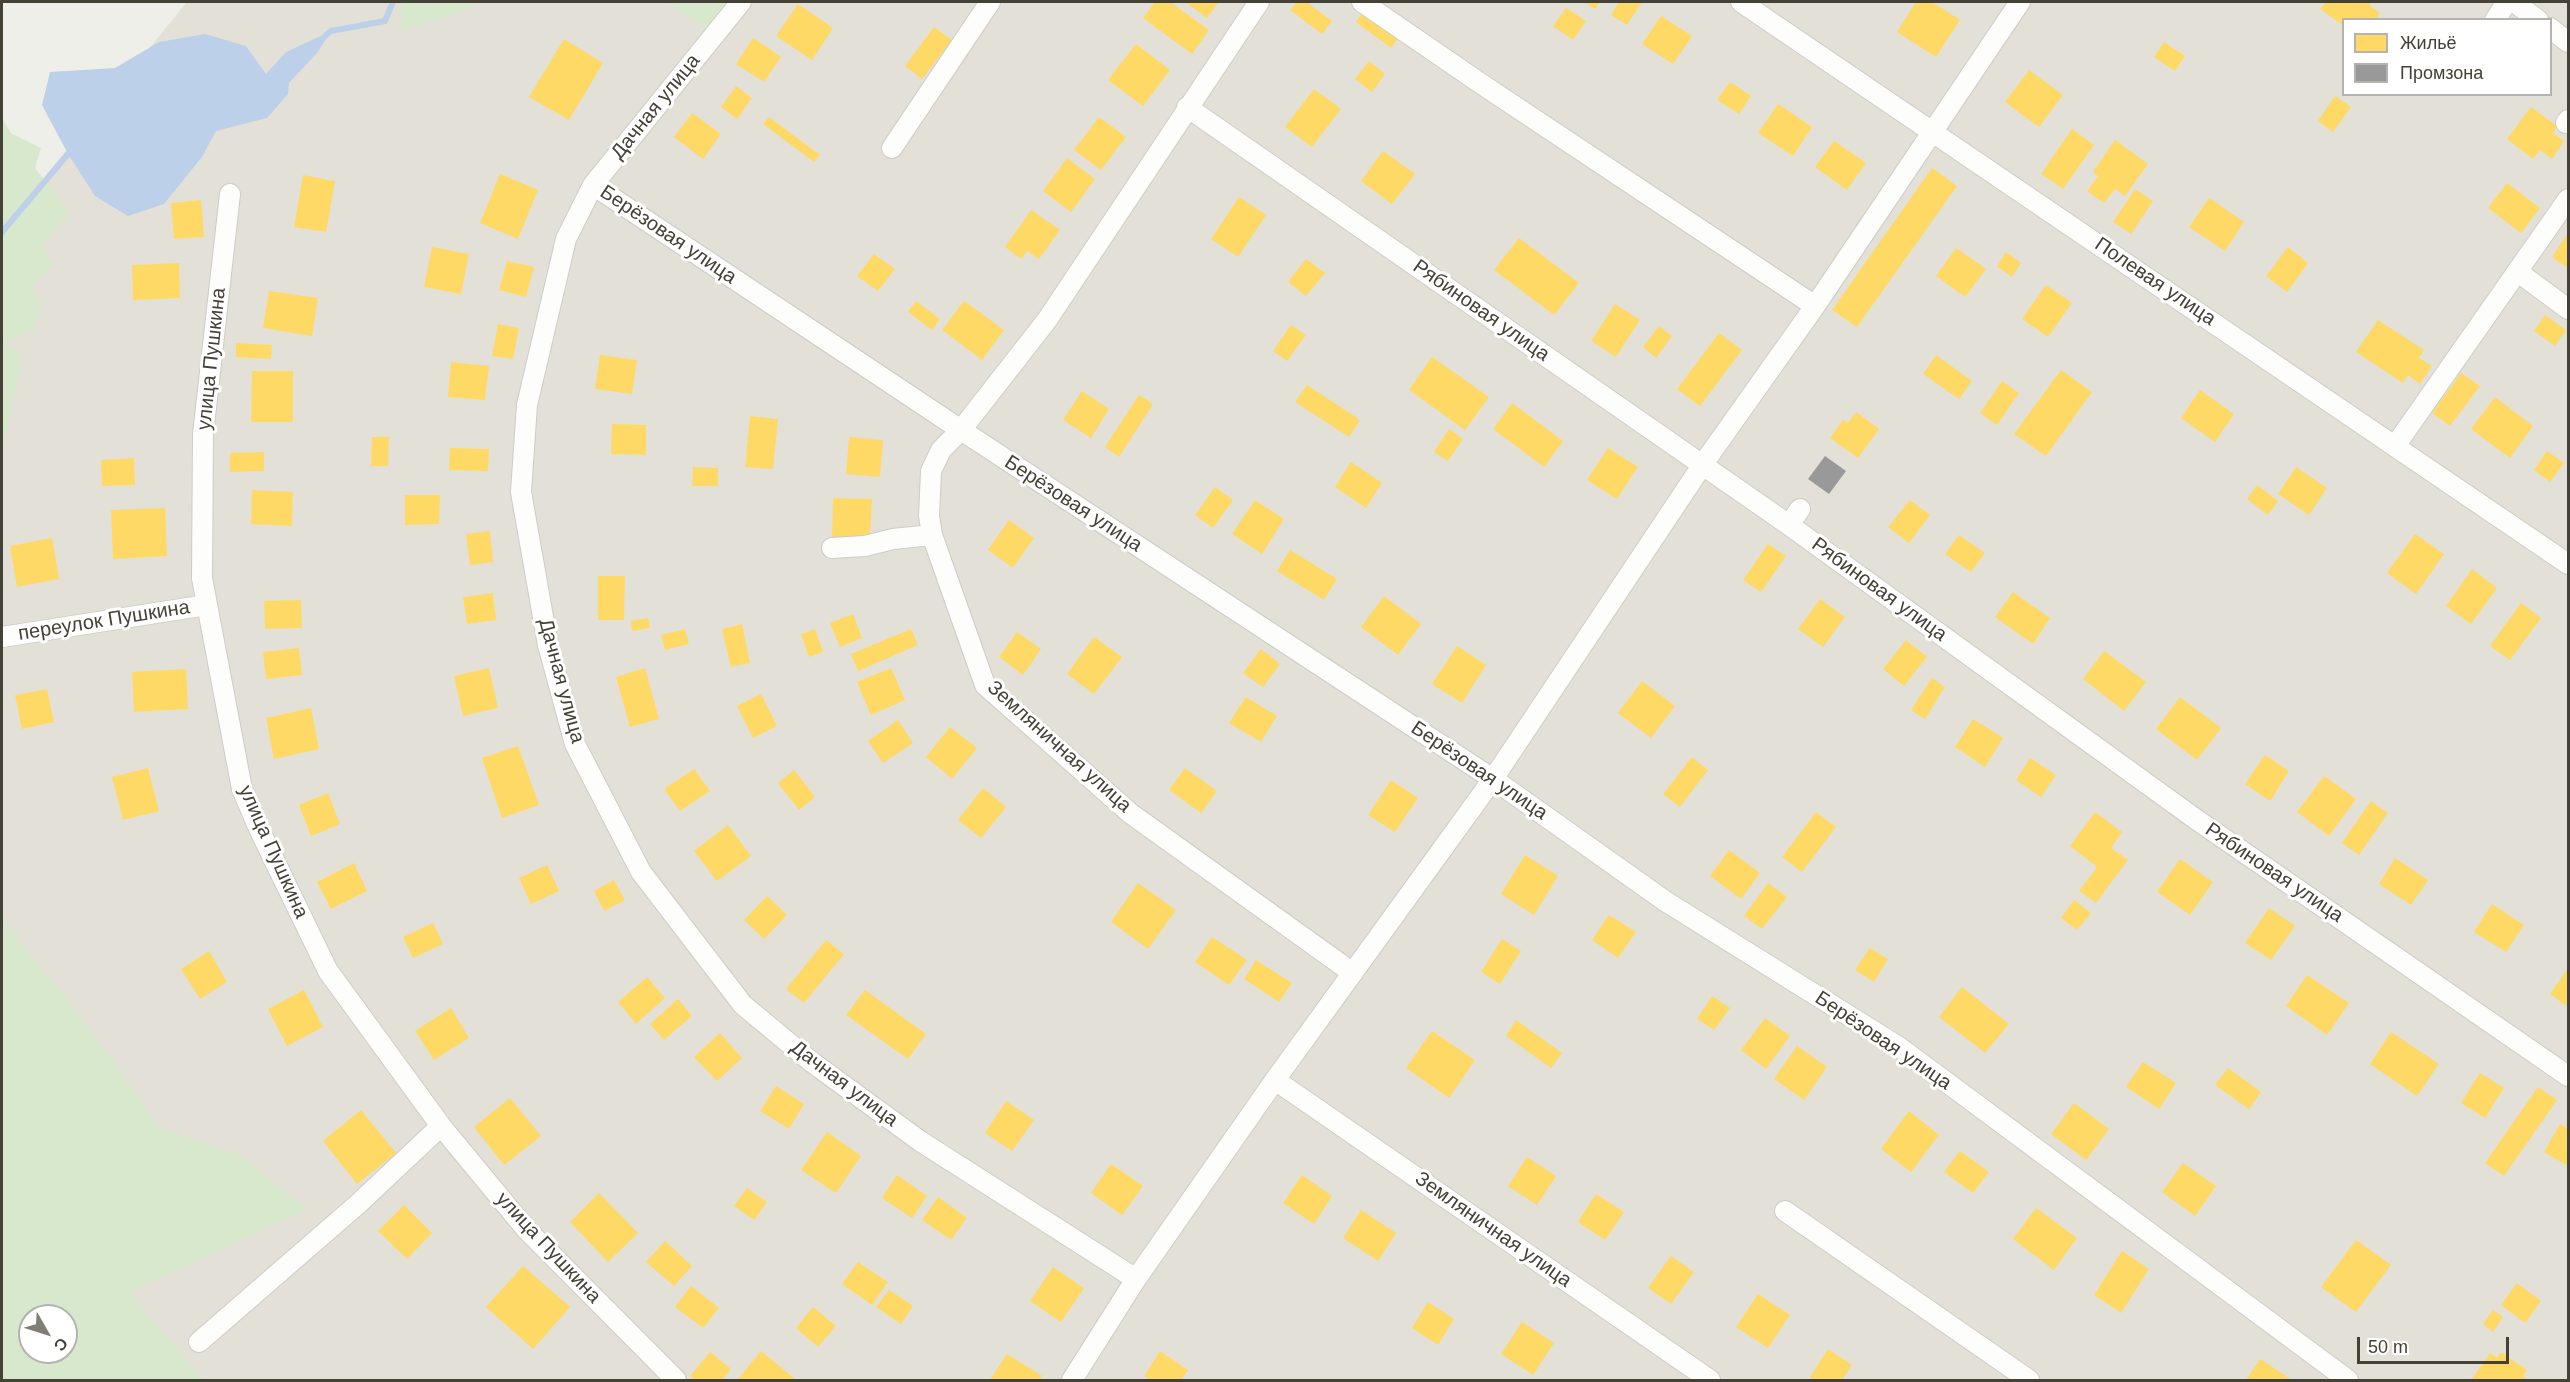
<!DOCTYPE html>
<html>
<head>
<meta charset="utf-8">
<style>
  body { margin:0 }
  #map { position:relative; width:2570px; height:1382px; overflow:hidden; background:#efefea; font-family:Helvetica,sans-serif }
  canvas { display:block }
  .frame { position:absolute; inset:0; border:3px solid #444136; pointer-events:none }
  .legend { position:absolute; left:2342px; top:18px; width:210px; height:78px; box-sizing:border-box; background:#fff; border:2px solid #b4b3af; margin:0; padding:8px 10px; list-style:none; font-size:18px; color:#444136 }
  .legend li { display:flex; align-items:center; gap:12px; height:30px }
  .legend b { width:30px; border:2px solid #b4b3af }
  .north { position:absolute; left:18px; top:1304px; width:60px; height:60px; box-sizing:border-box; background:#fff; border:2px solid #b4b3af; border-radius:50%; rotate:129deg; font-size:16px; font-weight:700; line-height:24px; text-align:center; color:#444136 }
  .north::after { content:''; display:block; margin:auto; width:21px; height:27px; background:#807e75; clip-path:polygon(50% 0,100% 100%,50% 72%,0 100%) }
  .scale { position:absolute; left:2357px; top:1337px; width:152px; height:27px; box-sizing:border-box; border:3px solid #444136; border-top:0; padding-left:8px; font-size:18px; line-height:21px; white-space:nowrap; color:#444136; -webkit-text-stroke:4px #fff; paint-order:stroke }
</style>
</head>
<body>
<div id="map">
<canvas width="2570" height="1382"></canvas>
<div class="frame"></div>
<ul class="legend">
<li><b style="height:16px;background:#ffd966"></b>Жильё</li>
<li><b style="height:16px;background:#999"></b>Промзона</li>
</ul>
<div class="north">С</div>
<div class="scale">50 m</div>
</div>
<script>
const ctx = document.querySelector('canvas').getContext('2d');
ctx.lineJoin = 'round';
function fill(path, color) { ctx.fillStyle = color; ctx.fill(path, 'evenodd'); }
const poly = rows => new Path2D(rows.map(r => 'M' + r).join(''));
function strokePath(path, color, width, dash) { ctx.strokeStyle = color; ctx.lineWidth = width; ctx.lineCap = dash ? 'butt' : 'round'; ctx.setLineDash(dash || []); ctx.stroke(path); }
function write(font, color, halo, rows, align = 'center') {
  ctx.font = font + ' Helvetica,sans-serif'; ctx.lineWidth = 6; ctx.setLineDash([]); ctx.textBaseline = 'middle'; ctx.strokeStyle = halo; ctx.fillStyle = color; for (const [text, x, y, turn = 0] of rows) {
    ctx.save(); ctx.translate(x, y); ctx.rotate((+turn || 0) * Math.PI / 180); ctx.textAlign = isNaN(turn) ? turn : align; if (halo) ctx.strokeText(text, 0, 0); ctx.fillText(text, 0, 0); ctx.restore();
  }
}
fill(poly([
  [187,2,2568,2,2568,1380,2,1380,2,229],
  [2344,20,2550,20,2550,94,2344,94],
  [30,1316,66,1316,66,1352,30,1352]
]), '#e3e1d7');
fill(poly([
  [402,2,481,2,463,10,401,31],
  [668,2,733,2,711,31],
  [2,118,11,133,41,148,35,168,70,212,41,246,53,263,30,290,42,304,33,330,6,342,23,357,5,440,2,442],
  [2,918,79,1014,161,1128,240,1155,307,1209,129,1292,204,1380,2,1380],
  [30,1316,66,1316,66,1352,30,1352]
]), '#d7e8cc');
fill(poly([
  [331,31,317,53,289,83,288,94,267,118,216,131,202,157,164,204,128,216,95,196,68,154,42,105,50,72,115,68,159,42,205,34,246,46,266,74,286,52]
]), '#bdd0e9');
fill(poly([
  [1155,2,1170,2,1209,30,1192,54,1143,18],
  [1185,2,1219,2,1207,18],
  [1297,2,1306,2,1332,21,1322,34,1290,10],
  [1584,2,1600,2,1595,9],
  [1619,2,1642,2,1627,25,1611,15],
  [1916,2,1932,2,1960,20,1936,57,1897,32],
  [2326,2,2372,2,2369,5,2380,13,2375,20,2344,20,2344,26,2320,9],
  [798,4,833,28,812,60,776,36],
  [1366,8,1401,34,1391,48,1356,22],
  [1566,8,1586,21,1573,40,1553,26],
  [1661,16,1692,36,1673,64,1642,44],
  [934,27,952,40,922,79,905,66],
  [753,38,781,57,764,82,736,64],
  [564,39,603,63,569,120,529,97],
  [2164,42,2185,56,2175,71,2154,57],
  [1136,44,1170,70,1143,106,1108,80],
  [1369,61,1385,74,1372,92,1355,79],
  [2029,70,2063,95,2039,127,2005,102],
  [1730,82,1751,96,1739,114,1717,100],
  [736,86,752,98,737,119,721,107],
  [1314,89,1341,109,1312,147,1285,127],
  [2335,96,2351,107,2333,132,2318,121],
  [1778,104,1812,127,1793,156,1758,133],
  [2531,107,2557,126,2553,133,2564,141,2552,159,2540,150,2533,159,2507,139],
  [692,113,721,134,703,159,674,137],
  [769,117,820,155,814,162,763,124],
  [1099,117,1126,137,1101,170,1074,150],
  [2072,129,2094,145,2063,189,2041,174],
  [2115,140,2148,164,2125,196,2115,189,2104,203,2087,191,2098,176,2093,172],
  [1834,141,1866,163,1847,190,1815,167],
  [1383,151,1415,174,1392,204,1361,181],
  [1067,158,1095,179,1071,212,1043,191],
  [1932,168,1957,186,1857,327,1832,310],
  [500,174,538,190,518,239,480,223],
  [303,175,335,181,326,232,294,227],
  [2507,183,2540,208,2521,233,2488,208],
  [2135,189,2153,201,2131,234,2113,222],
  [1239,197,1266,215,1238,257,1211,239],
  [2209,198,2244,222,2225,251,2189,227],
  [201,200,204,237,174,239,171,203],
  [1031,210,1060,230,1039,259,1027,251,1021,259,1005,247],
  [2568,233,2568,268,2552,257],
  [1519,238,1579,283,1554,315,1494,270],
  [432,247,469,254,461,294,424,287],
  [2288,247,2308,263,2287,292,2266,276],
  [1956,248,1986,269,1965,297,1936,276],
  [2006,252,2021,263,2012,277,1997,266],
  [874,254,895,269,878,291,857,276],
  [1306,259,1325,273,1306,296,1288,282],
  [507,261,534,267,526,297,499,290],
  [179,263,180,298,133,300,132,265],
  [2046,285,2072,303,2048,337,2022,319],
  [269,291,318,298,312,336,263,328],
  [916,301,940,319,932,330,908,312],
  [964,301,1004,330,982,360,942,330],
  [1615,304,1640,320,1616,357,1591,341],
  [2545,315,2566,330,2555,346,2534,331],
  [2378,320,2424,350,2419,358,2432,366,2420,384,2408,375,2403,383,2356,352],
  [498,324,519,328,513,359,492,356],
  [1291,325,1306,335,1287,361,1273,351],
  [1659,326,1672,336,1656,358,1643,347],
  [1719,333,1742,350,1700,406,1677,389],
  [236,343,272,345,271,359,236,357],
  [600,355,637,360,632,394,595,389],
  [1936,355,1972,381,1959,399,1923,374],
  [1432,357,1489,397,1465,430,1409,390],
  [451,362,489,366,485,400,448,397],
  [2061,370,2092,392,2046,456,2014,434],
  [252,371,293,371,293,422,251,422],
  [2461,373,2480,386,2450,426,2432,413],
  [2002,381,2019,393,1997,425,1980,413],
  [1307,385,1360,420,1349,437,1295,402],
  [2200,390,2234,414,2215,442,2181,418],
  [1082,391,1109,409,1091,438,1063,420],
  [1139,395,1153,404,1119,457,1105,447],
  [2495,397,2533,426,2510,458,2471,429],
  [1512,403,1563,441,1544,467,1493,429],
  [1856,412,1879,429,1858,458,1830,438,1843,420,1848,423],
  [750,416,778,419,773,469,745,467],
  [612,424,646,425,646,455,611,454],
  [1449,429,1463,439,1448,461,1434,452],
  [372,437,389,437,388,466,371,466],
  [849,437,883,440,880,477,846,474],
  [450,448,489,449,488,471,449,470],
  [1608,448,1638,467,1617,499,1587,480],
  [2547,451,2564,463,2550,482,2534,470],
  [264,452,264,471,230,472,230,453],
  [134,458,135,485,102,486,101,460],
  [1351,462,1382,483,1366,508,1335,487],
  [693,467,718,468,718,486,692,486],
  [2296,467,2327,488,2309,515,2278,494],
  [2257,485,2278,501,2268,515,2247,499],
  [1215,487,1233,500,1213,528,1195,515],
  [252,490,293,492,292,526,251,524],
  [405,495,440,495,439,524,405,525],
  [833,498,872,499,870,539,832,538],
  [1255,500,1284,519,1262,554,1232,534],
  [1910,500,1930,515,1909,543,1888,527],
  [165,508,167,556,113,559,111,510],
  [1009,520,1034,538,1013,568,988,550],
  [490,531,493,562,470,565,466,534],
  [2415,534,2444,554,2416,594,2387,573],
  [1959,535,1985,553,1971,572,1945,554],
  [52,538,59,579,17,587,10,546],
  [1768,544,1786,556,1761,592,1743,580],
  [1290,550,1337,579,1324,600,1277,571],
  [2472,569,2497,588,2471,624,2446,606],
  [598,576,625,576,624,620,598,620],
  [2013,592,2050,618,2033,644,1995,617],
  [493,593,496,620,467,624,463,597],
  [1384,596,1421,624,1398,655,1361,627],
  [1820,599,1845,617,1823,647,1798,629],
  [301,600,302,628,265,629,264,601],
  [2521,603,2541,618,2510,660,2490,646],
  [853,614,862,638,840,647,830,623],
  [648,618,650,628,632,631,631,621],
  [742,624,750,663,731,667,722,629],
  [685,629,689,644,665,650,661,635],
  [815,629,823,652,809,657,801,634],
  [911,629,918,645,858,671,851,654],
  [1017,632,1041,649,1023,675,999,657],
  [1094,637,1122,657,1094,694,1067,674],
  [1906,640,1927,657,1904,686,1883,669],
  [1457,646,1486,665,1462,703,1432,684],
  [299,648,302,675,266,679,263,652],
  [1261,649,1280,664,1263,687,1243,673],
  [2104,651,2146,682,2124,711,2083,679],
  [489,668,498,708,463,716,454,676],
  [645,668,659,719,630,727,616,677],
  [891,668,905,700,871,715,857,682],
  [186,669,188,709,134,712,132,672],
  [1932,678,1945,687,1925,719,1911,710],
  [1642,681,1675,706,1651,738,1618,713],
  [47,689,54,722,22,729,15,695],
  [761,694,777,726,753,738,737,706],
  [1246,697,1277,716,1261,742,1229,723],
  [2180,697,2221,728,2197,760,2156,729],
  [311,708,319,749,274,759,266,718],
  [1973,719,2003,738,1985,767,1955,747],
  [898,720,913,743,883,763,868,741],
  [950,727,977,748,952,779,926,757],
  [518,746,539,805,502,818,482,758],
  [2265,755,2289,771,2270,801,2245,784],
  [1692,757,1708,770,1680,807,1663,794],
  [2030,758,2056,775,2041,797,2016,780],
  [148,768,159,811,123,820,112,777],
  [1185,768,1217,791,1201,813,1169,790],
  [694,769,710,791,680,811,664,789],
  [794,770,815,797,799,810,778,783],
  [2324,776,2356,799,2329,836,2297,812],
  [1391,780,1418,798,1395,832,1368,815],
  [983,788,1006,807,981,838,958,820],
  [328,793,340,824,311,836,299,805],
  [2371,801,2388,813,2359,855,2342,843],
  [1816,812,1836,827,1802,872,1782,857],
  [2095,812,2122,832,2111,848,2128,860,2096,903,2079,891,2097,867,2070,846],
  [728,825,751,856,717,881,694,851],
  [1729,850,1760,873,1741,899,1710,876],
  [1525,855,1558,876,1534,915,1501,894],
  [2395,858,2428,880,2411,905,2379,884],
  [2180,859,2213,882,2190,915,2157,892],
  [354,863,367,891,331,909,317,882],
  [547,865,559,891,531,904,519,878],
  [614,880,625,900,604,911,594,891],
  [1138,883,1176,910,1148,949,1111,922],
  [1768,883,1787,897,1762,929,1744,916],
  [767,896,787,915,764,939,744,920],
  [2074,900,2091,913,2077,930,2061,918],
  [2492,904,2524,925,2506,952,2474,932],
  [2269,908,2295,926,2271,960,2245,943],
  [1609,915,1636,932,1618,958,1592,940],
  [433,923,443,944,413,958,403,937],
  [1212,937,1247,960,1229,985,1195,962],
  [1502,939,1521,951,1500,984,1481,972],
  [826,940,844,954,804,1003,786,989],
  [1870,948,1888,959,1874,982,1855,970],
  [209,951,227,982,200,999,181,969],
  [1256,960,1292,983,1279,1002,1244,979],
  [2568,968,2568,1007,2550,994],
  [2307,975,2349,1003,2327,1035,2286,1006],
  [647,977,665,998,636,1024,618,1002],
  [1962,987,2009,1024,1985,1053,1939,1017],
  [304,990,323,1027,287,1046,268,1009],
  [865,990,926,1034,908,1059,846,1015],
  [1712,996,1730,1008,1714,1030,1697,1019],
  [678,999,692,1016,664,1040,650,1024],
  [451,1008,469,1038,434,1060,415,1031],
  [1765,1018,1790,1036,1766,1069,1741,1050],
  [1516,1020,1562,1053,1551,1068,1506,1036],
  [1432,1031,1475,1060,1449,1098,1406,1068],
  [2391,1032,2439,1064,2417,1096,2370,1064],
  [720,1033,742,1058,717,1081,694,1057],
  [1797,1046,1827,1067,1804,1100,1774,1079],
  [2143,1062,2176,1083,2159,1109,2126,1087],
  [2228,1068,2261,1092,2249,1109,2215,1085],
  [2480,1073,2504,1088,2485,1118,2461,1103],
  [776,1086,804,1104,789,1129,760,1111],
  [2538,1087,2557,1100,2504,1176,2485,1163],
  [510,1098,541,1136,504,1165,474,1127],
  [1006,1101,1034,1120,1012,1151,985,1133],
  [2074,1103,2109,1129,2086,1160,2051,1134],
  [361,1110,396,1153,357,1184,323,1141],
  [1909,1111,1939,1135,1911,1172,1881,1149],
  [2560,1124,2568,1129,2568,1166,2544,1152],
  [827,1132,861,1156,836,1193,801,1170],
  [1960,1151,1989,1172,1973,1193,1944,1172],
  [1527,1157,1556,1176,1537,1205,1508,1186],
  [2183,1163,2216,1186,2195,1216,2162,1192],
  [1111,1164,1143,1186,1122,1215,1091,1193],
  [897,1175,927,1196,912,1218,882,1198],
  [1302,1175,1332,1196,1314,1224,1283,1203],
  [747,1188,767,1202,754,1220,734,1206],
  [599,1193,638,1233,608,1262,570,1222],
  [1596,1194,1624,1212,1605,1240,1578,1222],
  [938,1197,967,1218,951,1240,922,1220],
  [404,1205,432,1233,407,1259,378,1231],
  [2036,1208,2077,1238,2054,1270,2013,1239],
  [1361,1210,1396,1233,1378,1261,1343,1238],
  [2356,1240,2391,1265,2356,1312,2321,1287],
  [665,1241,692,1266,674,1286,646,1262],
  [2122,1251,2149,1269,2121,1313,2094,1295],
  [1671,1256,1694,1272,1671,1304,1648,1288],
  [858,1262,888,1282,872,1305,842,1284],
  [523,1266,570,1307,533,1349,486,1307],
  [1053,1267,1084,1288,1061,1322,1030,1301],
  [2517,1283,2541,1301,2525,1323,2501,1305],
  [691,1286,719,1308,703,1328,675,1307],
  [889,1290,913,1306,901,1324,876,1307],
  [1758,1294,1790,1315,1768,1348,1736,1327],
  [1428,1302,1454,1319,1438,1345,1412,1328],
  [813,1307,836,1326,818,1347,796,1328],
  [2493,1310,2503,1317,2493,1332,2483,1324],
  [1522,1322,1554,1343,1533,1375,1501,1354],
  [1828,1349,1852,1365,1842,1380,1815,1380,1810,1377],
  [761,1351,794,1378,792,1380,738,1379],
  [1160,1351,1188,1370,1181,1380,1151,1380,1144,1376],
  [710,1352,731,1369,722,1380,695,1380,690,1376],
  [2501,1352,2527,1370,2523,1376,2527,1379,2525,1380,2471,1380,2490,1353,2497,1358],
  [1007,1354,1042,1376,1039,1380,990,1380],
  [2260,1359,2292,1380,2246,1380]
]), '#ffd966');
fill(poly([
  [1825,456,1846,471,1829,494,1808,479]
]), '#999');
strokePath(poly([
  [326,35,331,31,385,21,393,2],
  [2,232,68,154,73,152]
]), '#bdd0e9', 6);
const minor = poly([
  [741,2,593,185,566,239,527,405,521,492,548,645,575,744,641,872,743,1005,813,1063,920,1141,1136,1279],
  [1259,2,1047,320,961,430,941,450,931,471,929,516,932,535,985,685,1130,813,1353,973],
  [1362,2,1480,83,1815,306],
  [1741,2,2568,564],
  [2514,2,2538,20],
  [2495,20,2507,2],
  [2550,28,2568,42],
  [1187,107,1789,525,2197,820,2568,1076],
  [2566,123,2568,120],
  [892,148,990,2],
  [593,185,961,430,1493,779,1665,901,1899,1047,2348,1380],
  [230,194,203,434,202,578,242,789,259,829,328,971,441,1126,526,1229,676,1380],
  [2518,272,2568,309],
  [2395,446,2568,199],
  [1789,525,1800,509],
  [832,548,865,546,893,539,932,535],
  [2,637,207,605],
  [1275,1080,1710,1380],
  [1785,1211,2029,1380],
  [199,1342,358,1204,441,1126],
  [1072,1380,1136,1279,1275,1080,1493,779,1703,464,1815,306,2020,2]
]);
strokePath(minor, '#cdccc7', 22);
strokePath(minor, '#fdfdfc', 20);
write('20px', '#444136', '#fff', [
  ["Дачная улица",656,107,-51],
  ["Берёзовая улица",668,235,34],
  ["Полевая улица",2155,282,34],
  ["Рябиновая улица",1481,311,35],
  ["улица Пушкина",212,359,-84],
  ["Берёзовая улица",1073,504,33],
  ["Рябиновая улица",1879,590,36],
  ["переулок Пушкина",104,621,-9],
  ["Дачная улица",561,681,75],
  ["Земляничная улица",1059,747,42],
  ["Берёзовая улица",1479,771,34],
  ["улица Пушкина",273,852,66],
  ["Рябиновая улица",2274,873,34],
  ["Берёзовая улица",1883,1041,34],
  ["Дачная улица",844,1084,37],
  ["Земляничная улица",1493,1230,35],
  ["улица Пушкина",548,1248,47]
]);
</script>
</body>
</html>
